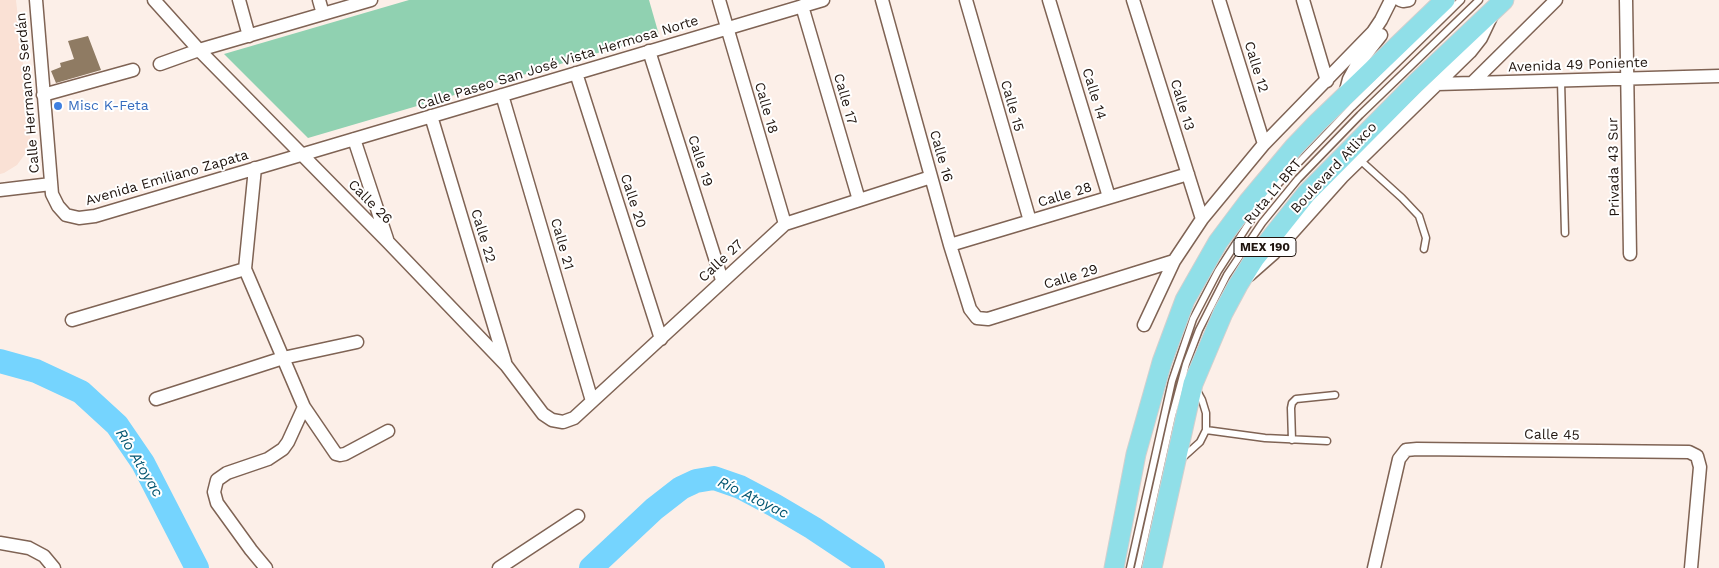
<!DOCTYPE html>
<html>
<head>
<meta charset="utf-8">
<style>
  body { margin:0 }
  canvas { display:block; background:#fcefe8 }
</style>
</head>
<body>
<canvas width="1719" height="568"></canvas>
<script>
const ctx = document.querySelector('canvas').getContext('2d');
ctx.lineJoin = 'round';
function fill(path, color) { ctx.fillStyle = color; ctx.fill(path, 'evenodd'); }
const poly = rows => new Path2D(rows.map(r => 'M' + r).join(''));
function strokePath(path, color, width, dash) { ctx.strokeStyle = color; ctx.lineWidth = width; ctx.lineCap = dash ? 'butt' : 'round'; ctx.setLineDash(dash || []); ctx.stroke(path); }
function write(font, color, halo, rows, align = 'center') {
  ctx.font = font + ' "Work Sans",sans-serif'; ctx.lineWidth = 4; ctx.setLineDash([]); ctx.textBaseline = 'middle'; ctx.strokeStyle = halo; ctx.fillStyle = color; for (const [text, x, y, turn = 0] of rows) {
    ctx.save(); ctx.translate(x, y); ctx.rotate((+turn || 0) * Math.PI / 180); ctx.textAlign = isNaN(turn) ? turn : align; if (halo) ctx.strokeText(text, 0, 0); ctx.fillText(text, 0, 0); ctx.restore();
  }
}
fill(poly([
  [0,0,16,0,30,129,30,142,25,154,17,165,4,173,0,174]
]), '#fae1d5');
fill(poly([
  [409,0,649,0,659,35,308,138,224,54]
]), '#90d1b1');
strokePath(poly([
  [0,361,36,371,81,392,117,425,143,463,197,568],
  [591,568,654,509,681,488,696,481,714,478,740,487,774,505,813,528,873,568]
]), '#75d4fe', 24);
fill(poly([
  [88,36,101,70,56,83,51,71,61,67,60,63,74,59,68,41]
]), '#8f7b63');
const lane = poly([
  [1561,81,1565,233],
  [1360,160,1402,198,1419,216,1426,238,1424,249],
  [1206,430,1265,438,1327,441],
  [1292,440,1291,408,1292,403,1296,399,1335,395],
  [1180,460,1200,442,1206,430,1206,413,1202,400,1196,389],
  [1130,568,1172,381,1193,319,1218,271,1253,217,1279,183,1352,107,1461,0],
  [1138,568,1172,416,1186,364,1199,330,1227,275,1262,223,1298,179,1360,115,1479,0]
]);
const street = poly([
  [36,0,52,194,58,206,66,215,79,218,95,216,823,0],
  [154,0,199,50,388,242,506,365,543,414,552,420,563,422,574,418,785,224,931,177],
  [239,0,249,36],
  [319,0,323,14],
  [719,0,785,224],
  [882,0,950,245,970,309,977,318,988,319,1174,261],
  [966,0,1030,221],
  [1049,0,1109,197],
  [1133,0,1202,219],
  [1219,0,1264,144],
  [1303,0,1327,81],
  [1400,0,1403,1,1409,0],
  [1626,0,1630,254],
  [802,6,859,200],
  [649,51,722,280],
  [160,64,199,50,371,0],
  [576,73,661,339],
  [1472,83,1556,0],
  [1437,84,1719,76],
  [1345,94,1349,79,1355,68,1381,35],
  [43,95,133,70],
  [502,95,592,401],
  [431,116,505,362],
  [354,139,387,239],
  [255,168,245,269,304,407,336,454,340,455,345,454,388,431],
  [0,190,51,184],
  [950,245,1188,174],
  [1249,275,1274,253,1342,177,1470,52,1481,38,1491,17],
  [72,320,245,269],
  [1144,325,1174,261,1202,219,1264,144,1373,32,1381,20,1391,0],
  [156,399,283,358,357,342],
  [0,543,29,548,44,556,54,568],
  [266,568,251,550,217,503,214,492,217,480,227,473,268,459,283,449,288,442,304,407],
  [499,568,578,516],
  [1374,568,1399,459,1406,450,1417,449,1689,452,1697,456,1700,467,1691,568]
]);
const primary = poly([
  [1114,568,1136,454,1162,362,1185,300,1218,242,1248,202,1294,147,1317,123,1445,0],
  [1152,568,1193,384,1223,313,1238,285,1255,258,1306,194,1415,84,1504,0]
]);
strokePath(lane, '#7f6354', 9);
strokePath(street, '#7f6354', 15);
strokePath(primary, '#d2d0cf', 21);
strokePath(lane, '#fff', 6);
strokePath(street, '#fff', 12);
strokePath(primary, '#90dfe8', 19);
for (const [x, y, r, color] of [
  [58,106,5,"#3f7fe0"]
]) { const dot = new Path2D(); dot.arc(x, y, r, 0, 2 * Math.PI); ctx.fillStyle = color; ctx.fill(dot); strokePath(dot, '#fff', 2); }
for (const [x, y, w] of [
  [1265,247,62]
]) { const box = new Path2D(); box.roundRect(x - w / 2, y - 9.5, w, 19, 4); ctx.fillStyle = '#fff'; ctx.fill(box); strokePath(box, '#20150f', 1); }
write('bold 12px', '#20150f', null, [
  ["MEX 190",1265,247]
]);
write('14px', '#20150f', '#fff', [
  ["Calle Paseo San José Vista Hermosa Norte",558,63,-17],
  ["Avenida 49 Poniente",1578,65,-2],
  ["Calle 12",1256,67,73],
  ["Calle Hermanos Serdán",28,93,-95],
  ["Calle 14",1094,94,73],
  ["Calle 17",845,99,74],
  ["Calle 13",1182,105,73],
  ["Calle 15",1012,106,74],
  ["Calle 18",766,108,74],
  ["Calle 16",941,156,74],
  ["Calle 19",700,161,72],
  ["Privada 43 Sur",1614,167,-91],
  ["Boulevard Atlixco",1334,168,-47],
  ["Avenida Emiliano Zapata",167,178,-16],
  ["Ruta L1 BRT",1273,192,-50],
  ["Calle 28",1065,195,-17],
  ["Calle 20",633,201,72],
  ["Calle 26",370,202,45],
  ["Calle 22",483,236,73],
  ["Calle 21",562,244,74],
  ["Calle 27",721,261,-43],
  ["Calle 29",1071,277,-17],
  ["Calle 45",1552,435,1]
]);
write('14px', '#366cbe', '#fff', [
  ["Misc K-Feta",68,106]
], 'left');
write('italic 15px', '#035671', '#fff', [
  ["Río Atoyac",139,463,59],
  ["Río Atoyac",753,498,26]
]);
</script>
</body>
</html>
